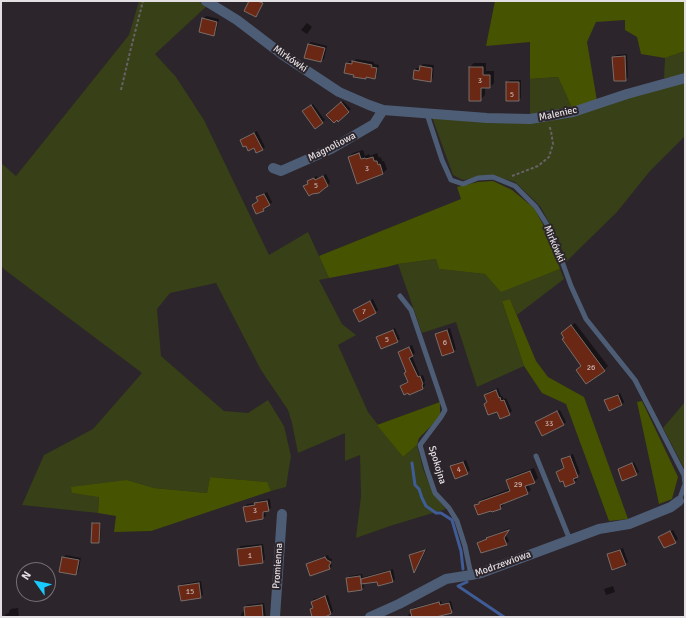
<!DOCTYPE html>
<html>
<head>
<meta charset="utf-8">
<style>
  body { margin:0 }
  #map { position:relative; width:686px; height:618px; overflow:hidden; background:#2c252b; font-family:Signika,sans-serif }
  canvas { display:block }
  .frame { position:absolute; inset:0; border:2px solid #e3dfe3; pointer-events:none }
  .north { position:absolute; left:16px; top:562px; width:40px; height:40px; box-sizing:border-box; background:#2c252b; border:1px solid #756f75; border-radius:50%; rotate:303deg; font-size:11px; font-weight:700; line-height:16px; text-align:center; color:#e3dfe3 }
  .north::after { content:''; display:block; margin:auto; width:14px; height:18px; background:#19cafc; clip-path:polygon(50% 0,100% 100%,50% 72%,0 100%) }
</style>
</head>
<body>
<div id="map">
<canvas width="686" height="618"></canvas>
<div class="frame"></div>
<div class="north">N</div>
</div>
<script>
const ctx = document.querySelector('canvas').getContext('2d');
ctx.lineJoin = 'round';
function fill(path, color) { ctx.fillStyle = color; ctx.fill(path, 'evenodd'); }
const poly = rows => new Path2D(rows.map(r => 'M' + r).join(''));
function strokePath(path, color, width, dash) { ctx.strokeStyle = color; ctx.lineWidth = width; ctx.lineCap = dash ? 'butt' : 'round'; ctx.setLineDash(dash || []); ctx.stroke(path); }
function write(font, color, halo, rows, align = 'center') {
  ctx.font = font + ' Signika,sans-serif'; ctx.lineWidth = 4; ctx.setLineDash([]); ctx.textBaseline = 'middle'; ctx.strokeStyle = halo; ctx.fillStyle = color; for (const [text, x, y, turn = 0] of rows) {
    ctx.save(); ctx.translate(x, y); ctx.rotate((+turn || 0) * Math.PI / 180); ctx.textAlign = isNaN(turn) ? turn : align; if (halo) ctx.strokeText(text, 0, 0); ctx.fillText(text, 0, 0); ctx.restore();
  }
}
fill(poly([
  [139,1,197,1,208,5,155,54,176,77,204,120,269,255,308,232,329,278,319,280,342,324,356,335,338,345,368,412,403,457,417,445,423,469,434,495,446,509,390,526,356,538,361,496,360,455,345,461,345,433,298,453,292,423,288,410,261,370,216,283,170,293,157,309,161,356,224,411,248,413,268,400,284,426,291,456,286,487,271,491,266,482,210,477,207,493,154,488,127,480,72,493,99,496,98,513,22,505,44,455,93,429,142,373,5,270,1,266,1,163,16,176,129,35],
  [685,51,685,76,664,78,665,58],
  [558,77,572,108,530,117,530,79],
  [685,82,685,136,650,171,617,212,566,262,559,241,540,206,515,182,492,175,463,180,453,175,432,117,524,122],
  [436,259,439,269,485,274,501,291,560,269,564,279,517,315,510,299,502,301,524,366,477,387,456,322,422,333,398,264],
  [685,402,685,470,663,428]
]), '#374016');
fill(poly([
  [495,1,685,1,685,51,665,58,641,54,637,37,625,30,625,20,596,22,587,42,597,101,572,108,558,77,530,79,530,42,486,46],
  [493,181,512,190,534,208,547,232,560,269,501,292,485,274,439,269,436,259,398,264,387,267,329,278,319,256,461,199,457,187,478,182],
  [510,299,536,361,548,377,584,397,628,519,609,521,566,404,542,393,524,366,502,301],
  [642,401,678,477,672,499,659,504,637,402],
  [440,402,440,417,419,438,417,445,403,457,377,425],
  [210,477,267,482,271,491,151,531,114,532,116,516,98,513,99,497,72,493,71,487,127,480,154,488,207,493]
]), '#465300');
fill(poly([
  [250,1,264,1,259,13,256,16],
  [206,16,219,19,216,32,214,35,203,19],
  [307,23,312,27,307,34,301,30],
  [311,42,327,46,324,59,321,61,309,44],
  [627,54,628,77,626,80,613,57,616,55],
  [356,59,374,62,374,64,379,65,377,75,374,78,367,76,365,78,355,74,345,73,347,63,350,61,354,61],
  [474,63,486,63,486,71,494,71,494,83,490,87,485,87,485,95,480,100,470,67],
  [423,64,434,65,433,78,430,81,415,70,417,68,421,68,421,67],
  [510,80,521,80,521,98,518,100,507,82],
  [343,101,351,109,338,120,328,115],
  [313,104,325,120,315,128,305,109],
  [257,131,265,147,263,149,257,152,254,147,246,145,241,140,243,138],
  [363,150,365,156,369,154,370,156,377,153,379,158,381,157,382,161,384,161,387,169,383,173,358,182,349,157,353,153],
  [326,174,330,182,328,185,324,187,305,186,309,183,308,181,311,179,317,176,318,178],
  [267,192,272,202,270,205,263,210,253,205,259,200,258,198,260,195],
  [373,299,378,310,376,312,359,321,354,310,357,308],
  [575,323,608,366,604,370,582,366,565,338,565,330],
  [395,328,400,339,397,341,377,337,380,335],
  [450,328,456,349,454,351,436,334,439,332],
  [412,345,415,353,412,356,420,376,423,375,425,381,424,382,425,385,423,388,401,386,404,383,408,381,407,372,399,352,401,350],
  [498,388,501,396,502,396,504,399,506,398,512,411,509,414,498,410,488,401,485,395,488,392],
  [620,393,624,402,622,405,606,400,608,398],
  [560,410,566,422,563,425,536,423,539,420],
  [573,454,580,473,576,477,577,480,574,482,564,479,557,472,560,469,565,467,562,459,565,457],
  [466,460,470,470,467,473,452,467,454,464],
  [634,462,639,472,636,474,619,469,622,467],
  [534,468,538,478,534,482,528,484,531,490,527,493,504,502,504,504,501,508,492,511,475,506,483,499,510,489,507,481,510,477],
  [270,499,271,508,268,510,265,510,266,516,263,518,245,507,247,504,256,503,258,501],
  [94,522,101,523,100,541,99,542,93,523],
  [510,528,506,535,509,541,506,544,478,543,481,541,488,538,490,536],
  [673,530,678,539,675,542,660,537,662,535],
  [263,544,265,559,262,562,238,549,241,546],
  [623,548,628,562,625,565,608,555,611,552],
  [427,549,416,569,414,571,410,555,413,553],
  [66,555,81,558,78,572,75,574,63,558],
  [328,555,329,558,332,559,331,562,332,566,330,568,307,564,310,562],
  [393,569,395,579,393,581,379,585,378,581,363,582,364,587,361,589,347,578,350,576,362,574,363,578,364,577],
  [201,581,203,594,201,597,179,586,182,584],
  [613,586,615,592,606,595,604,589],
  [328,595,333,611,331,614,324,617,313,617,311,609,313,606,312,602,314,599],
  [441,601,442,604,451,601,453,609,451,612,432,617,409,617,408,615,412,612,411,610,413,608],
  [264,603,266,617,241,617,241,614,243,612,245,611,245,608,247,605],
  [18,608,19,617,4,617,6,614,9,613,9,611,11,609]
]), '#0007');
strokePath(poly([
  [412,463,415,485,419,489,422,498,426,506,436,513,441,513,452,520,461,551,463,569],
  [467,582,458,586,504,617]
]), '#3f5c96', 3);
const building = poly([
  [249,1,257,1,263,3,256,17,244,11,249,1],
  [202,18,217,22,214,36,199,32,202,18],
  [308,44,325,48,321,62,304,58,308,44],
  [625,56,626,81,614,81,612,57,625,56],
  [352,61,372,65,371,67,377,68,375,79,366,77,366,79,360,78,353,77,354,75,344,73,346,63,352,64,352,61],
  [420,66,432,68,431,82,413,79,414,70,419,71,420,66],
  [469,67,483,67,483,75,490,75,490,88,481,88,481,101,469,101,469,67],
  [506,82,519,82,519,101,506,101,506,82],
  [341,102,349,112,338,122,337,120,334,123,326,115,341,102],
  [311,105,323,123,315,129,302,111,311,105],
  [254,133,263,150,256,153,254,148,248,151,246,146,243,147,240,140,254,133],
  [359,153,361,159,365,158,366,159,373,157,374,161,377,161,378,165,380,164,383,174,357,184,348,157,359,153],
  [323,176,328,186,325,188,319,193,312,194,309,196,303,186,308,184,307,181,314,178,315,180,323,176],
  [264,194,270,205,263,209,264,211,256,214,252,205,258,201,256,197,264,194],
  [370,301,376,313,359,322,353,310,370,301],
  [571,325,605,371,586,384,576,370,581,366,562,339,564,338,561,333,571,325],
  [393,330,398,342,381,349,376,337,393,330],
  [447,330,454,352,442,356,435,334,447,330],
  [409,347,413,356,409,358,418,377,420,376,423,384,422,385,423,389,409,395,408,393,404,395,400,386,408,382,404,373,406,372,398,352,409,347],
  [496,390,499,398,500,397,501,401,504,400,510,415,500,419,497,412,488,415,484,404,487,402,484,395,496,390],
  [618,395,622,405,609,411,604,400,618,395],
  [557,411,564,425,542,436,535,422,557,411],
  [570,456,578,477,573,479,575,483,565,487,563,481,560,482,556,472,564,468,561,459,570,456],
  [463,462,468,474,455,479,450,466,463,462],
  [632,463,637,475,622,481,618,469,632,463],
  [530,471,535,483,525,486,528,494,500,505,501,509,492,512,491,511,478,515,474,505,479,504,479,502,510,491,506,480,530,471],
  [267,501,269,511,263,512,263,519,246,522,243,507,255,505,254,503,267,501],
  [92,523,100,523,99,543,91,543,92,523],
  [509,530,504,538,507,545,481,553,477,543,487,539,486,538,509,530],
  [670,531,676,543,664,548,658,537,670,531],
  [261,546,263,563,239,566,237,549,261,546],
  [425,550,414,573,409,555,425,550],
  [620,550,626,565,612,570,607,554,620,550],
  [62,557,79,560,76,575,59,572,62,557],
  [325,557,327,560,331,562,329,566,330,569,310,576,306,564,325,557],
  [390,571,393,582,378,586,377,582,361,584,361,579,390,571],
  [360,576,362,590,348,592,346,578,360,576],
  [199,583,201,598,181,601,178,586,199,583],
  [325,596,331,614,325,617,312,617,310,609,313,608,311,602,325,596],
  [439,602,440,605,449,603,452,613,436,617,412,617,410,610,439,602],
  [262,605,263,617,245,617,244,607,262,605]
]);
fill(building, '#6a2814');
strokePath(building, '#796d6a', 1);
strokePath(poly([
  [121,90,130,52,143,1],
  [512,176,538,166,549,157,553,144,551,131,549,125]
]), '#686268', 2, [3, 2]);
strokePath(poly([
  [427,114,442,160,451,180,463,184,478,178,493,177,515,186,536,207,551,231,571,286,586,319,635,380,684,475,685,484,679,501],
  [400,296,411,310,445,410,441,417,420,445,427,470,435,493,449,508,457,521,465,546,471,575],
  [536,456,570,540]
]), '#4e5d76', 5);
strokePath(poly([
  [206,1,237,20,283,55,339,92,369,105,383,110,487,118,530,119,573,112,627,94,685,78],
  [273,168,281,171,331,149,374,124,383,110],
  [275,617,282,514],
  [370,617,399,604,446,579,471,575,481,573,599,529,629,524,671,507,679,501]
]), '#4e5d76', 10);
write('8px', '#c5b1af', null, [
  ["3",480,81],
  ["5",512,95],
  ["3",367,169],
  ["5",316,186],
  ["7",364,312],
  ["5",387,340],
  ["6",445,343],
  ["26",591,368],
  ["33",549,424],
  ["4",459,470],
  ["29",518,485],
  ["3",255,511],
  ["1",250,556],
  ["15",190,592]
]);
write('10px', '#e3dfe3', '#2c252b', [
  ["Mirkówki",290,59,35],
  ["Maleniec",558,114,-12],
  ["Magnoliowa",332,147,-27],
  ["Mirkówki",554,244,67],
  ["Spokojna",437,465,73],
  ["Modrzewiowa",503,564,-20],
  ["Promienna",278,566,-86]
]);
</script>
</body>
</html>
